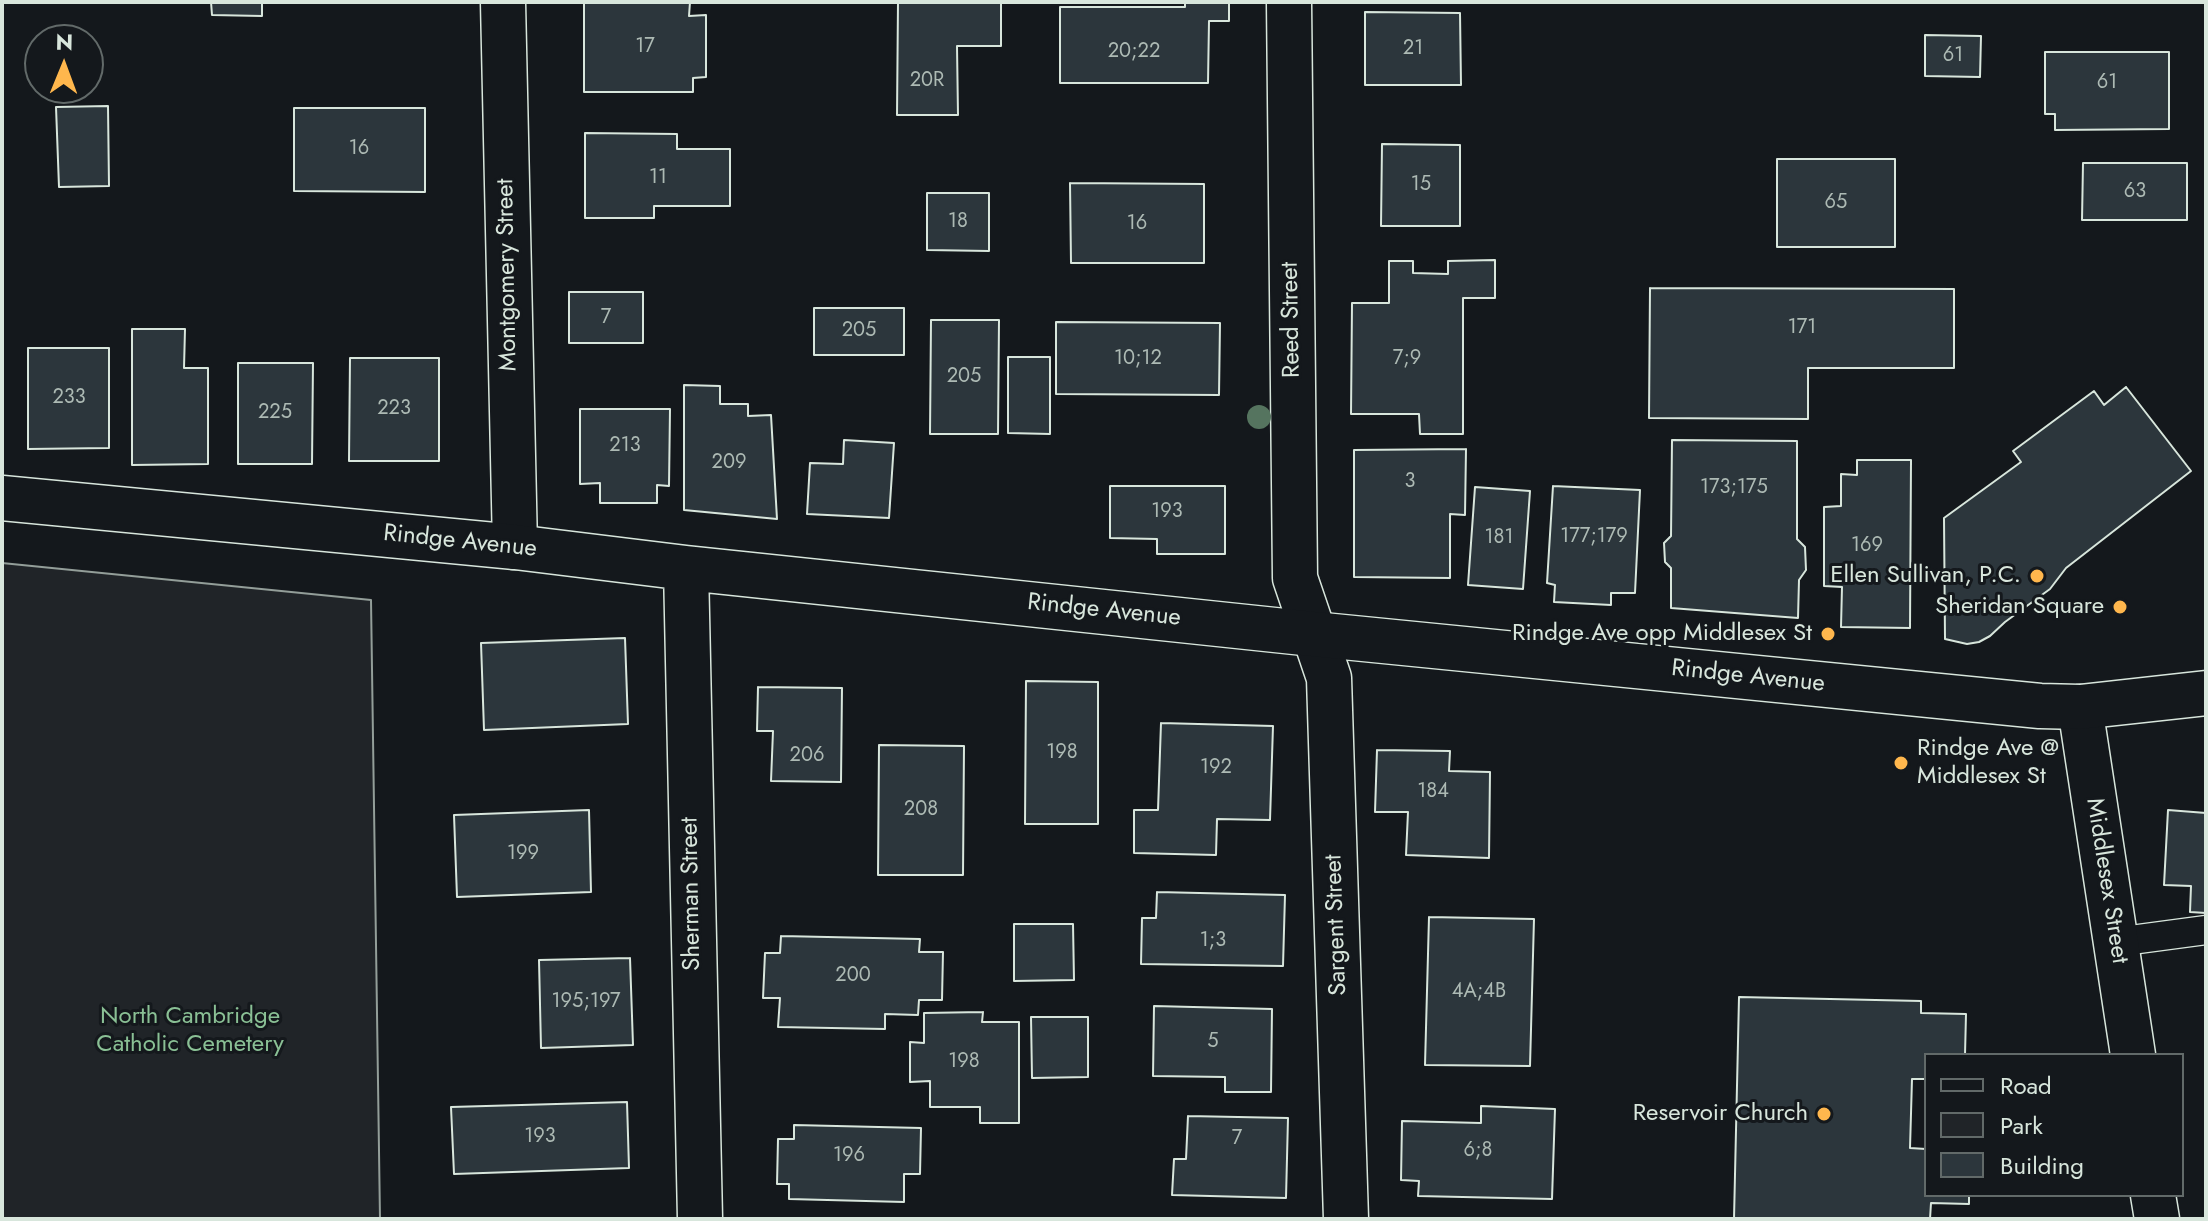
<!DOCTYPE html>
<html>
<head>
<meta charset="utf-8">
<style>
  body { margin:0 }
  #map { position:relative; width:2208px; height:1221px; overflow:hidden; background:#14181c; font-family:Jost,sans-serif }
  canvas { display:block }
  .frame { position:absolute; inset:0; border:4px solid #d8e6dc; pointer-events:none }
  .legend { position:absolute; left:1924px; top:1053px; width:260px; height:144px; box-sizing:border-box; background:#14181c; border:2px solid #626a69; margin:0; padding:10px 14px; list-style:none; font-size:24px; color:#d8e6dc }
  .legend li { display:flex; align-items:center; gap:16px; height:40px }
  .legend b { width:40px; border:2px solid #626a69 }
  .north { position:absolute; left:24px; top:24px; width:80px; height:80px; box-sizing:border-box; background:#14181c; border:2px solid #626a69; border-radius:50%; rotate:1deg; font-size:22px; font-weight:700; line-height:32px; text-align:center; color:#d8e6dc }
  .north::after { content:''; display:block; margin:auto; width:28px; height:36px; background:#ffb74d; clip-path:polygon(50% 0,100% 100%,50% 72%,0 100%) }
</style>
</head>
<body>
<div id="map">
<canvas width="2208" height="1221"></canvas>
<div class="frame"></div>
<ul class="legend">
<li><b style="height:10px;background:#14181c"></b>Road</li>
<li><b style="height:22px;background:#202428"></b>Park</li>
<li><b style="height:22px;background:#2c363c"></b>Building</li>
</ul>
<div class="north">N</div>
</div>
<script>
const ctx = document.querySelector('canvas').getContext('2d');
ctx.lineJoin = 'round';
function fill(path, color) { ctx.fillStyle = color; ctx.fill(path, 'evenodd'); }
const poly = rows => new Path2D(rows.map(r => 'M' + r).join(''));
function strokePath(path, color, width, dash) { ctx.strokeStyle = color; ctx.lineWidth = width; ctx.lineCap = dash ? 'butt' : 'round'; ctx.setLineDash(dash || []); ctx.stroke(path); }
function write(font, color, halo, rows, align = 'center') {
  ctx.font = font + ' Jost,sans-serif'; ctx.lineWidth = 6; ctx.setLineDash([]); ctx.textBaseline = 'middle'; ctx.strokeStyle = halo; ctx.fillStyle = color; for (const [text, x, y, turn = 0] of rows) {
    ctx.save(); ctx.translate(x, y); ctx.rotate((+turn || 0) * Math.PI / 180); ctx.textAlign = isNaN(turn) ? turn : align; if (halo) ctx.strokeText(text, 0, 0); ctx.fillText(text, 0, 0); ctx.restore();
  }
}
const green = poly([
  [2,563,371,600,380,1219,2,1219,2,563]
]);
fill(green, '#202428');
strokePath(green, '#939e99', 2);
const building = poly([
  [211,2,262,2,262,16,212,15,211,2],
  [584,2,690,2,689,16,706,15,706,77,693,78,693,92,584,92,584,2],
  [898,2,1001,2,1001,46,957,46,958,115,897,115,898,2],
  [1185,2,1229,2,1229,21,1209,21,1208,83,1060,83,1060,7,1185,7,1185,2],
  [1365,12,1460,13,1461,85,1365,85,1365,12],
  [1925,35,1981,36,1980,77,1925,76,1925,35],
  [2045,52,2169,52,2169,129,2055,130,2055,114,2045,114,2045,52],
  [108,106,109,186,59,187,56,107,108,106],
  [294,108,425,108,425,192,294,191,294,108],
  [585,133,677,134,677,149,730,149,730,206,654,206,654,218,585,218,585,133],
  [1382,144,1460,145,1460,226,1381,226,1382,144],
  [1777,159,1895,159,1895,247,1777,247,1777,159],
  [2083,163,2187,163,2187,220,2082,220,2083,163],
  [1070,183,1204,184,1204,263,1071,263,1070,183],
  [927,193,989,193,989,251,927,250,927,193],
  [1495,260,1495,298,1463,298,1463,434,1420,434,1419,414,1351,414,1352,303,1389,303,1389,261,1413,261,1413,273,1448,274,1448,261,1495,260],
  [1650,288,1954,289,1954,368,1808,368,1808,419,1649,418,1650,288],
  [569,292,643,292,643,343,569,343,569,292],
  [814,308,904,308,904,355,814,355,814,308],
  [931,320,999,320,998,434,930,434,931,320],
  [1056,322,1220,323,1219,395,1056,394,1056,322],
  [132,329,185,329,184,368,208,368,208,464,132,465,132,329],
  [28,348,109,348,109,448,28,449,28,348],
  [1008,357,1050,357,1050,434,1008,433,1008,357],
  [350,358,439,358,439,461,349,461,350,358],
  [238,363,313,363,312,464,238,464,238,363],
  [684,385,720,386,720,404,748,404,748,416,771,415,777,519,684,510,684,385],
  [2126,387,2191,471,2066,568,2050,589,2005,622,1990,636,1979,642,1967,644,1945,639,1944,518,2021,462,2013,451,2094,391,2104,405,2126,387],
  [580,409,670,409,669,486,657,485,657,503,600,503,600,483,580,484,580,409],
  [844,440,894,443,889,518,807,514,810,463,843,464,844,440],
  [1672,440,1797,441,1797,539,1805,547,1806,570,1799,580,1798,618,1671,608,1671,568,1665,562,1664,543,1671,536,1672,440],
  [1466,449,1465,515,1450,514,1450,578,1354,577,1354,450,1466,449],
  [1857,460,1911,460,1910,628,1841,627,1842,587,1824,586,1824,507,1841,506,1841,474,1857,475,1857,460],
  [1110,486,1225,486,1225,554,1157,554,1157,539,1110,538,1110,486],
  [1553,486,1640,490,1635,593,1611,593,1611,605,1554,602,1555,585,1547,583,1553,486],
  [1475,487,1530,491,1523,589,1468,585,1475,487],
  [625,638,628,724,484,730,481,643,625,638],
  [1026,681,1098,682,1098,824,1025,824,1026,681],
  [758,687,842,688,841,782,771,781,773,731,757,731,758,687],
  [1161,723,1273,726,1270,820,1217,819,1216,855,1134,853,1134,810,1158,810,1161,723],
  [879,745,964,746,963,875,878,875,879,745],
  [1377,750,1450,751,1449,771,1490,772,1489,858,1406,855,1408,812,1375,812,1377,750],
  [589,810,591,892,457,897,454,815,589,810],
  [2168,810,2206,813,2206,913,2190,912,2191,886,2164,885,2168,810],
  [1157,892,1285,895,1283,966,1141,964,1142,918,1156,918,1157,892],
  [1429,917,1534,919,1530,1066,1425,1065,1429,917],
  [1014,924,1073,924,1074,980,1014,981,1014,924],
  [781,936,920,939,919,952,943,952,942,1000,919,1000,918,1015,885,1014,885,1029,778,1027,780,998,763,998,765,953,780,953,781,936],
  [630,958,633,1045,541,1048,539,960,630,958],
  [1739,997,1921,1001,1921,1013,1966,1014,1965,1055,1926,1055,1926,1079,1912,1079,1910,1148,1926,1149,1926,1195,1969,1195,1969,1204,1931,1203,1930,1219,1734,1219,1739,997],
  [1154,1006,1272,1009,1271,1092,1225,1092,1225,1077,1153,1076,1154,1006],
  [983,1012,982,1022,1019,1022,1019,1123,980,1123,980,1107,930,1107,930,1081,910,1082,910,1042,924,1043,924,1013,983,1012],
  [1031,1017,1088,1017,1088,1077,1032,1078,1031,1017],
  [627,1102,629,1168,454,1174,451,1107,627,1102],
  [1481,1106,1555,1109,1552,1199,1418,1196,1419,1181,1401,1180,1402,1121,1481,1123,1481,1106],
  [1188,1116,1288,1118,1286,1198,1172,1195,1174,1159,1186,1159,1188,1116],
  [794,1125,921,1128,920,1174,904,1174,904,1202,789,1199,789,1184,777,1184,778,1139,794,1139,794,1125]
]);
fill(building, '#2c363c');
strokePath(building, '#d8e6dc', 2);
const service = poly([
  [2116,942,2206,930]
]);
const minor = poly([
  [503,2,515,547],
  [1289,2,1295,578,1329,678,1346,1219],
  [2080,707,2133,1055],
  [2153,1195,2157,1219]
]);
const tertiary = poly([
  [2,498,515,547,686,568,1313,634,2040,706,2080,707,2206,693],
  [686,568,700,1219]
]);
strokePath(service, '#d8e6dc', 31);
strokePath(minor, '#d8e6dc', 47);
strokePath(tertiary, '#d8e6dc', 47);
strokePath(service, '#14181c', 28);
strokePath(minor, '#14181c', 44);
strokePath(tertiary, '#14181c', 44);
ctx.fillStyle = '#55745f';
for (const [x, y] of [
  [1259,417]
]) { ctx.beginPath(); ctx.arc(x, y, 12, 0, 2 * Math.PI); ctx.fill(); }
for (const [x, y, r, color] of [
  [2037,576,8,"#ffb74d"],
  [2120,607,8,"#ffb74d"],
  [1828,634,8,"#ffb74d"],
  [1901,763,8,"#ffb74d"],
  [1824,1114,8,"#ffb74d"]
]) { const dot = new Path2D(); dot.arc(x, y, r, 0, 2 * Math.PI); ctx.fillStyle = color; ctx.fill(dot); strokePath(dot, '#14181c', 3); }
write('20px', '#adbab4', null, [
  ["17",645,47],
  ["21",1413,49],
  ["20;22",1134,52],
  ["61",1953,56],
  ["20R",927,81],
  ["61",2107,83],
  ["16",359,149],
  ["11",658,178],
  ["15",1421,185],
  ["63",2135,192],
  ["65",1836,203],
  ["18",958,222],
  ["16",1137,224],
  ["7",606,318],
  ["171",1802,328],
  ["205",859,331],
  ["10;12",1138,359],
  ["7;9",1407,359],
  ["205",964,377],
  ["233",69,398],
  ["223",394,409],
  ["225",275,413],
  ["213",625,446],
  ["209",729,463],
  ["3",1410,482],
  ["173;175",1734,488],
  ["193",1167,512],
  ["177;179",1594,537],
  ["181",1499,538],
  ["169",1867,546],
  ["198",1062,753],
  ["206",807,756],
  ["192",1216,768],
  ["184",1433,792],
  ["208",921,810],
  ["199",523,854],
  ["1;3",1213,941],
  ["200",853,976],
  ["4A;4B",1479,992],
  ["195;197",586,1002],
  ["5",1213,1042],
  ["198",964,1062],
  ["193",540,1137],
  ["7",1237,1139],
  ["6;8",1478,1151],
  ["196",849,1156]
]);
write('24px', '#d8e6dc', '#14181c', [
  ["Montgomery Street",508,275,-91],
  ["Reed Street",1292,320,-91],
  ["Rindge Avenue",460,542,6],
  ["Rindge Avenue",1104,611,6],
  ["Rindge Avenue",1748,677,6],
  ["Middlesex Street",2106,881,81],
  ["Sherman Street",692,894,-91],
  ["Sargent Street",1337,925,-92]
]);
write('24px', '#d8e6dc', '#14181c', [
  ["Ellen Sullivan, P.C.",2021,576],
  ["Sheridan Square",2104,607],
  ["Rindge Ave opp Middlesex St",1812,634],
  ["Rindge Ave @",1917,749,"left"],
  ["Middlesex St",1917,777,"left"],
  ["Reservoir Church",1808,1114]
], 'right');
write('24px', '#8ac095', '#14181c', [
  ["North Cambridge",190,1017],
  ["Catholic Cemetery",190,1045]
]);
</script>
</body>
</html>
